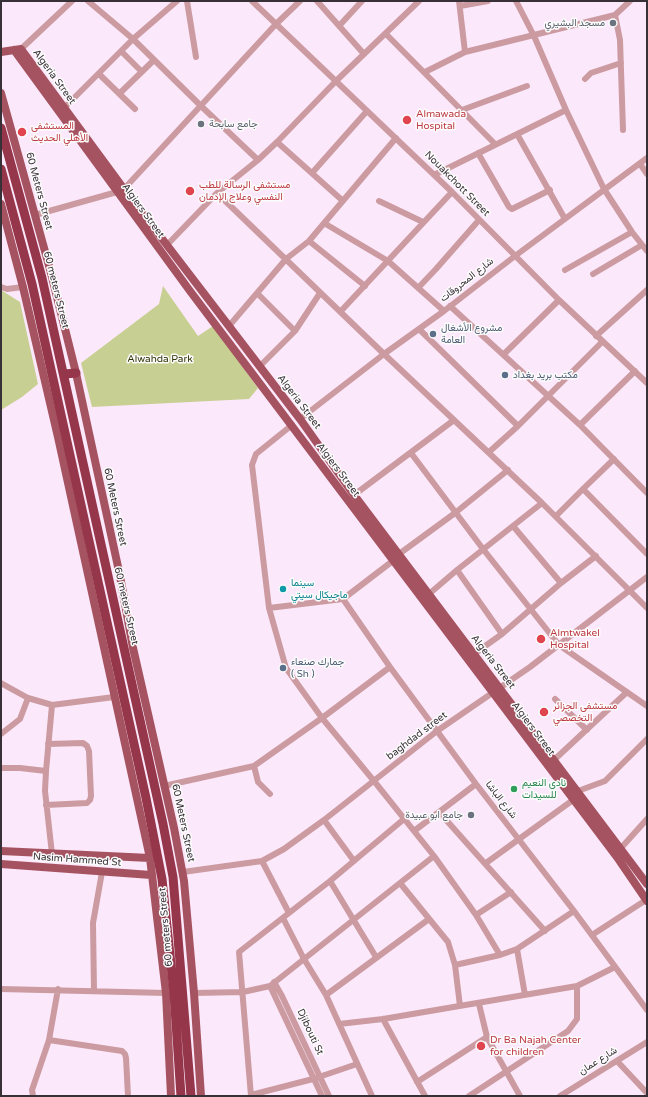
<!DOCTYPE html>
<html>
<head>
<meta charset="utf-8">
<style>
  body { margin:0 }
  #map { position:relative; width:648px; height:1097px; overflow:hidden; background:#fce8fb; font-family:"Varela Round",sans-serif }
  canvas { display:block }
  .frame { position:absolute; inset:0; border:2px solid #383037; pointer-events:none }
</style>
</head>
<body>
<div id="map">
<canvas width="648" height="1097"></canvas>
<div class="frame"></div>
</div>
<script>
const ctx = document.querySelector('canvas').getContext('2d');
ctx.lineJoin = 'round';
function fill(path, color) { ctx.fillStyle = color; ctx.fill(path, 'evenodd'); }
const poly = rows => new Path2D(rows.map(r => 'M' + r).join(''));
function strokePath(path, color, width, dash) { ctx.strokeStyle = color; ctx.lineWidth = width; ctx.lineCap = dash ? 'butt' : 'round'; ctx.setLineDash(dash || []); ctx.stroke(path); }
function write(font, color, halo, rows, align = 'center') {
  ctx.font = font + ' "Varela Round",Vazirmatn,sans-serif'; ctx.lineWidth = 3; ctx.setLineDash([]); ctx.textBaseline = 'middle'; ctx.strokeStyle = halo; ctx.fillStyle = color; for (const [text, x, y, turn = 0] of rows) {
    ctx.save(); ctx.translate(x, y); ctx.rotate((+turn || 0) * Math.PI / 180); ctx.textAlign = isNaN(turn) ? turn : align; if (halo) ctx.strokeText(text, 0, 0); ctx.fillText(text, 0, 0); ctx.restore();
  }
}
fill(poly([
  [163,286,198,336,213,326,258,388,249,399,92,407,81,363,159,304],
  [1,290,20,302,38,384,22,397,1,410]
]), '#c8cf92');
strokePath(poly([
  [88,1,133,39,201,106,258,160],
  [187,1,196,57],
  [252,1,452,192,559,300,647,383],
  [317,1,364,54],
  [459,1,465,52],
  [516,1,534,36,566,110,604,189,632,232,647,251],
  [460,6,488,1],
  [615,15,620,40,623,130],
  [339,26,362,1],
  [386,34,495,144],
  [21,49,72,1],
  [121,51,142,72],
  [425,72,465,52,615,15,630,1],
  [99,74,135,109],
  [585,79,591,73,621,63],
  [120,93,154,60],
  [64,108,133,39,177,1],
  [462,110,527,86],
  [517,134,565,219],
  [277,142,343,201],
  [478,153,509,207,512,209,550,190],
  [640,164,647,174],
  [312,173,367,111],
  [434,175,566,110],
  [124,189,276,24,300,1],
  [217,193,384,354,542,503,647,608],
  [379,201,423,222],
  [35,215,117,192],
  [324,223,388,261,444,311],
  [309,241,365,286],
  [167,245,217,193,258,160,277,142,336,81,419,1],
  [565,270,632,232],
  [593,274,642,245],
  [1,287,7,289,23,287],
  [418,288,436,269,479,220],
  [257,293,295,331],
  [450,306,580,425,647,493],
  [341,311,452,192],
  [229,326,286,259,309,241,396,138],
  [419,329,518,426],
  [596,336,647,290],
  [504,354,559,300],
  [260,366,295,331,320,293],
  [300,419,384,354,444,311,515,256,647,158],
  [292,425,256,454,252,465,269,608,286,668,322,718,374,781,434,856,476,915,500,955],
  [580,425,635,371],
  [489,452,518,426,602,342],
  [411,453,483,549,559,645,647,706],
  [583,489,647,554],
  [354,495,454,420],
  [556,516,583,489,614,459],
  [513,526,561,583],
  [399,554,455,513,508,470],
  [457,570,502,634],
  [429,594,457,570,542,503],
  [343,599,390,667,476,784,574,911,647,1010],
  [269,608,343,599,394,560],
  [474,654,502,634,561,583,596,556],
  [1,683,28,698,52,705,114,697],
  [555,699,587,730],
  [1,734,20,719,28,698],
  [554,760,627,692],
  [254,766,258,782,270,794],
  [1,768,20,768,46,771],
  [164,786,254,766,322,718,390,667],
  [578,791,605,781,647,739],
  [46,805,87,803,90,800,91,796,89,751,87,746,83,743,48,744],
  [439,812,545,931],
  [324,820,354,861],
  [414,831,476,784],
  [621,848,647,819],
  [52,854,45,791,46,771,52,705],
  [262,861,289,913],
  [486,863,573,800],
  [183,872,262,861,284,849,324,820,437,731,530,667,647,577],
  [330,881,376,957],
  [400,883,448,942,455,965,460,1006],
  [476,915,511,892],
  [283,918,304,959,326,995,372,1096],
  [592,935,646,900],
  [517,949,525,995],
  [455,965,500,955,517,949,574,911],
  [274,982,282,996,329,1096],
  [270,986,322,1096],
  [1,989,166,993],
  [94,991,93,923,102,872],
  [194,993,243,992,270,986,434,856],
  [326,995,429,919],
  [479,1004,487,1037,520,1096],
  [383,1019,425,1096],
  [339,1024,383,1019,577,986,615,967],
  [49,1040,122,1051,125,1054,126,1058,128,1096],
  [617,1061,647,1093],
  [417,1082,487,1037],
  [251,1095,313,1079,357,1064],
  [33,1096,32,1090,49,1040,58,989],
  [251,1096,239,952,330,881,404,819],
  [469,1096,568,1031,577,1019,577,986],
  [560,1096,647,1042]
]), '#cc9ba1', 6);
strokePath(poly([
  [14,50,190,291,617,857,647,901],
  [1,52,21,49,124,189,300,419,354,495,647,884],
  [1,93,51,273,76,373,120,576,133,648,174,828,184,881,194,993,201,1096],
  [1,204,23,287,58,437,150,858,166,993,171,1096],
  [1,851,150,858],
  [1,864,151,875]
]), '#a65361', 8);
strokePath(poly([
  [1,128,42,278,163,824,173,877,191,1096],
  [1,169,32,284,146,798,162,879,174,993,181,1096],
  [65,374,76,373]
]), '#96364a', 9);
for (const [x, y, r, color] of [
  [613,23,4,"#6b7280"],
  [407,120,5,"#e0444e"],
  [201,124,4,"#6b7280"],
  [22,132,5,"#e0444e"],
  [190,191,5,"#e0444e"],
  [433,334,4,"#5c6f8a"],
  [505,375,4,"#5c6f8a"],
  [283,589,4,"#0f9aa8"],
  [541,639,5,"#e0444e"],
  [283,668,4,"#5c6f8a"],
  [544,712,5,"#e0444e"],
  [514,789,4,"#2e9e5b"],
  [471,815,4,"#6b7280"],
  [481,1046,5,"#e0444e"]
]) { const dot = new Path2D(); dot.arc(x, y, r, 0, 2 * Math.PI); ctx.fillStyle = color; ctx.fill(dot); strokePath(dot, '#fcfcfc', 1.5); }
write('10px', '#5b616d', '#fcfcfc', [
  ["مسجد البشيري",605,23],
  ["جامع سابحة",209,124,"left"],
  ["جامع ابو عبيدة",463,815]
], 'right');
write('10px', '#383037', '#fcfcfc', [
  ["Algeria Street",54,77,54],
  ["Nouakchott Street",457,184,45],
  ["60 Meters Street",39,191,75],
  ["Algiers Street",143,211,54],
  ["شارع المحروقات",467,280,-38],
  ["60 meters Street",56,290,76],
  ["Algeria Street",299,402,53],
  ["Algiers Street",338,470,53],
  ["60 Meters Street",115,507,78],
  ["60 meters Street",126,606,77],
  ["Algeria Street",493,662,52],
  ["Algiers Street",533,729,53],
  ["baghdad street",417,736,-37],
  ["شارع الباشا",501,800,52],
  ["60 Meters Street",183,823,78],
  ["Nasim Hammed St",77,860,4],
  ["60 meters Street",166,927,-95],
  ["Djibouti St",310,1032,65],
  ["شارع عمان",598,1061,-32]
]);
write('10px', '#be3a42', '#fcfcfc', [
  ["Almawada",416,114],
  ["Hospital",416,126],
  ["المستشفى",31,126],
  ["الأهلي الحديث",31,138],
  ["مستشفى الرسالة للطب",199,185],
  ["النفسي وعلاج الإدمان",199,197],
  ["Almtwakel",550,633],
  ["Hospital",550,645],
  ["مستشفى الجزائر",553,706],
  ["التخصصي",553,718],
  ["Dr Ba Najah Center",490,1040],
  ["for children",490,1052]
], 'left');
write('10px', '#4e5e75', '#fcfcfc', [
  ["مشروع الأشغال",441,328],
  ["العامة",441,340],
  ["مكتب بريد بغداد",513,375],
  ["جمارك صنعاء",291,662],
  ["( Sh )",291,674]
], 'left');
write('10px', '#2f3204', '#fcfcfc', [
  ["Alwahda Park",160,359]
]);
write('10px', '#0d838f', '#fcfcfc', [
  ["سينما",291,583],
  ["ماجيكال سيتي",291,595]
], 'left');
write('10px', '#27864d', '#fcfcfc', [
  ["نادي النعيم",522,783],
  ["للسيدات",522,795]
], 'left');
</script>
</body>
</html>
